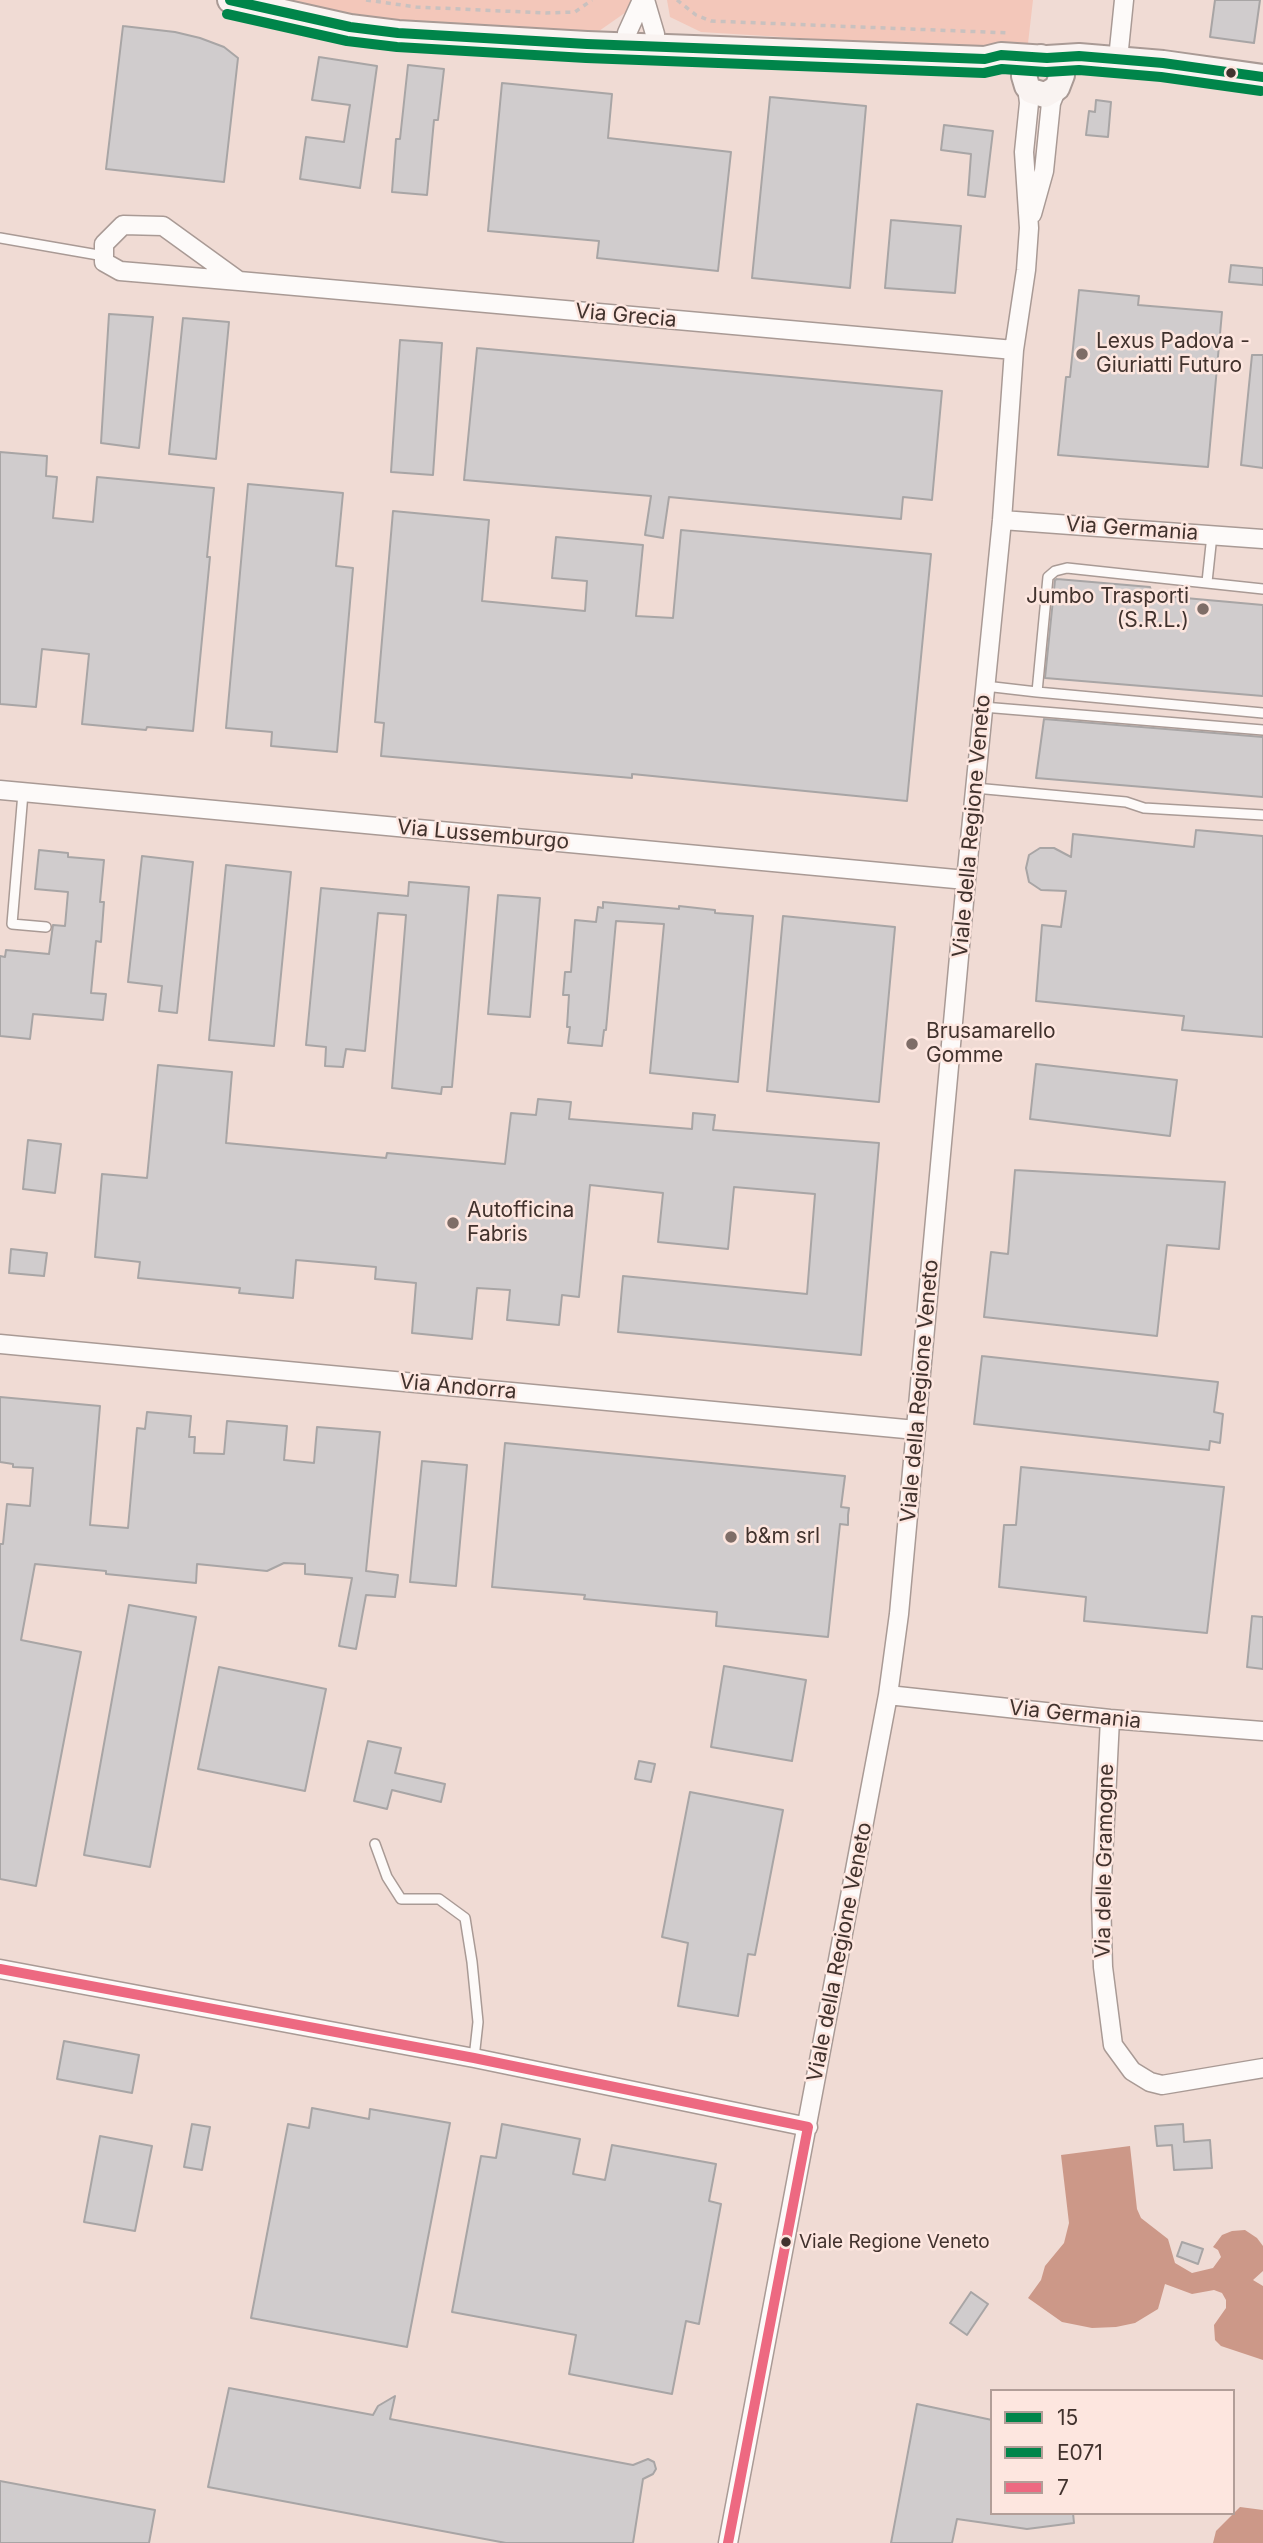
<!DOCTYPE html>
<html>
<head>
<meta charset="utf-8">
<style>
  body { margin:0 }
  #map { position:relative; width:1263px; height:2543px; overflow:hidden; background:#f0dbd4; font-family:Inter,sans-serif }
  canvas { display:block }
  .legend { position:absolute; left:990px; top:2389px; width:245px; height:126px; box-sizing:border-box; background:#fde6df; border:2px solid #b29e98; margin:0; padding:9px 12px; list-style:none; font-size:21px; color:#41322d }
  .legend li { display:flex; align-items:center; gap:14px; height:35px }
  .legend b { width:35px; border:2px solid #b29e98 }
</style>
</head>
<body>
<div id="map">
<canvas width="1263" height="2543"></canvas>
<ul class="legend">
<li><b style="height:9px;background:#00854a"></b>15</li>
<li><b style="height:9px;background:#00854a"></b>E071</li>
<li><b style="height:9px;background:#ed6981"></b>7</li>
</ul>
</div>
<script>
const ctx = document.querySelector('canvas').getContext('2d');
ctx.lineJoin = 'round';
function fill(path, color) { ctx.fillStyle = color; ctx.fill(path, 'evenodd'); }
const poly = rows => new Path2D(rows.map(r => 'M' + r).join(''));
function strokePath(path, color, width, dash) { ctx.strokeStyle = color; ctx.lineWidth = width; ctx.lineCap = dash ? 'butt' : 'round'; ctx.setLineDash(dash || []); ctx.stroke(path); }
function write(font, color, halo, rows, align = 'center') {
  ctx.font = font + ' Inter,sans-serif'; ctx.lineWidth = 5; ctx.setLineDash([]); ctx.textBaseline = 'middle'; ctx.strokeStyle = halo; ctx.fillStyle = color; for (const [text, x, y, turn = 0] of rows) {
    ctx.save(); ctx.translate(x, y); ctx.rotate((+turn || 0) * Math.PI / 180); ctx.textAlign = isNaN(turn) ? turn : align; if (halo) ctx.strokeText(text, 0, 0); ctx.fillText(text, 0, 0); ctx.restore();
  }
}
fill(poly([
  [287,0,631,0,629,10,599,31,422,25,343,14],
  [667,0,1033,0,1027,52,701,32,670,17]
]), '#f3c7ba');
fill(poly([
  [1130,2146,1137,2209,1141,2218,1168,2239,1175,2263,1192,2273,1213,2268,1221,2257,1218,2250,1213,2247,1222,2235,1232,2231,1245,2230,1257,2238,1263,2246,1263,2271,1253,2280,1263,2286,1263,2360,1221,2346,1215,2340,1214,2325,1226,2308,1226,2300,1222,2293,1214,2290,1192,2294,1165,2284,1158,2309,1135,2323,1116,2327,1092,2328,1062,2322,1028,2298,1041,2280,1045,2266,1064,2243,1069,2223,1061,2155],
  [1240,2507,1263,2510,1263,2543,1213,2543,1216,2531]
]), '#cc9888');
const building = poly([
  [1215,0,1260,0,1254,43,1210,37,1215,0],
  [123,26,175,32,200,38,224,47,238,58,224,182,106,169,123,26],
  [319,57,377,66,360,188,300,179,306,137,344,142,349,110,350,105,312,100,319,57],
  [408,65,444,69,438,120,434,120,427,195,392,192,396,139,400,139,408,65],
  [502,83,612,94,608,138,731,152,718,271,597,258,599,241,488,231,502,83],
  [770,97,866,106,850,288,752,278,770,97],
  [1096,100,1111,102,1108,137,1086,135,1089,111,1095,112,1096,100],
  [944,125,993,131,985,197,968,195,971,154,941,150,944,125],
  [891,220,961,226,955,293,885,288,891,220],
  [1231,265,1263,268,1263,285,1229,282,1231,265],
  [1079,290,1139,296,1138,305,1222,312,1208,467,1058,455,1066,377,1070,377,1079,290],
  [109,314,153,317,139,448,101,443,109,314],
  [183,318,229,322,216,459,169,454,183,318],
  [400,340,442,343,433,475,391,472,400,340],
  [477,348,942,391,932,500,903,497,901,519,669,497,663,538,645,535,651,496,464,480,477,348],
  [1252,355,1263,355,1263,468,1241,465,1252,355],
  [0,452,47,456,46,476,57,477,53,518,93,522,97,477,214,488,207,557,210,557,193,731,147,727,146,730,82,724,89,654,42,649,36,707,0,704,0,452],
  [248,484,343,493,336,566,353,568,337,752,271,746,272,732,226,728,248,484],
  [393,511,489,520,482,601,585,611,587,581,552,578,556,537,643,545,636,616,673,618,681,530,931,554,907,801,632,774,632,778,381,756,384,723,375,722,393,511],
  [1057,579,1150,587,1152,595,1263,605,1263,696,1045,678,1055,580,1057,579],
  [1044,719,1263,737,1263,797,1036,778,1044,719],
  [1196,830,1263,836,1263,1037,1182,1030,1184,1016,1036,1001,1042,925,1061,927,1066,891,1041,890,1029,882,1026,868,1029,855,1040,848,1054,848,1071,857,1073,834,1194,847,1196,830],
  [39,850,68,853,68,857,104,860,100,902,104,902,101,942,96,941,91,993,106,994,103,1020,33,1014,30,1039,0,1036,0,956,5,957,6,950,49,954,53,925,65,926,68,892,35,889,39,850],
  [142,856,193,862,177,1013,159,1011,162,986,128,982,142,856],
  [226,865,291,872,274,1046,209,1040,226,865],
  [409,882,469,887,452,1087,442,1087,441,1094,392,1088,406,915,378,913,365,1051,346,1049,343,1067,325,1066,326,1047,306,1045,321,888,408,896,409,882],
  [498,895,540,898,530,1017,488,1014,498,895],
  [603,902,679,909,679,906,715,910,715,913,753,916,738,1082,650,1073,664,924,616,921,606,1030,604,1030,602,1046,568,1043,570,1027,567,1027,569,995,563,995,565,972,571,972,575,920,596,922,598,907,603,908,603,902],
  [783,916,895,927,879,1102,767,1091,783,916],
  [1036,1064,1177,1080,1170,1136,1030,1119,1036,1064],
  [158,1065,232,1072,226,1143,386,1158,387,1153,505,1164,511,1113,536,1115,538,1099,571,1102,569,1119,692,1129,693,1113,715,1115,713,1130,879,1143,861,1355,618,1332,623,1276,807,1294,815,1194,734,1187,728,1249,658,1242,663,1193,590,1185,579,1297,562,1295,559,1325,507,1320,510,1290,477,1288,472,1339,412,1333,416,1283,375,1279,376,1267,296,1260,293,1298,239,1293,240,1288,138,1278,140,1262,95,1257,102,1174,147,1178,158,1065],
  [28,1140,61,1144,55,1193,23,1189,28,1140],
  [1015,1170,1225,1182,1219,1249,1167,1245,1157,1336,984,1317,991,1252,1008,1254,1015,1170],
  [11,1249,47,1253,44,1276,9,1273,11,1249],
  [982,1356,1218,1382,1214,1412,1223,1414,1220,1443,1210,1441,1209,1450,974,1424,982,1356],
  [0,1397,100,1406,90,1525,128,1528,137,1428,145,1429,147,1412,191,1416,189,1437,195,1437,194,1453,224,1454,227,1421,287,1426,284,1460,314,1463,317,1427,380,1432,366,1571,398,1575,395,1597,366,1595,356,1649,339,1646,352,1578,305,1574,305,1564,284,1563,267,1571,197,1564,196,1583,106,1574,106,1571,35,1564,21,1640,81,1652,36,1886,0,1879,0,1544,3,1544,7,1504,30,1506,33,1468,13,1467,13,1464,0,1462,0,1397],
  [505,1443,845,1476,841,1507,849,1508,848,1515,848,1525,840,1524,828,1637,716,1626,717,1612,584,1599,585,1595,492,1587,505,1443],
  [422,1461,467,1465,456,1586,410,1582,422,1461],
  [1021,1467,1224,1487,1207,1633,1084,1621,1086,1597,999,1587,1004,1525,1016,1525,1021,1467],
  [129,1605,196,1617,150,1867,84,1855,129,1605],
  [1252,1616,1263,1617,1263,1669,1247,1667,1252,1616],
  [724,1666,806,1680,792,1761,711,1747,724,1666],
  [219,1667,326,1689,305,1791,198,1769,219,1667],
  [368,1741,401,1748,395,1773,445,1784,441,1802,392,1790,387,1809,354,1801,368,1741],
  [639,1761,655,1764,651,1782,635,1779,639,1761],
  [690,1792,783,1810,755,1955,748,1954,738,2016,678,2006,688,1943,662,1937,690,1792],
  [64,2041,139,2055,132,2093,57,2079,64,2041],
  [312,2108,369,2119,370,2109,450,2123,407,2347,251,2318,288,2124,309,2128,312,2108],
  [192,2124,210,2127,202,2170,184,2167,192,2124],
  [502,2124,580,2139,573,2174,605,2180,612,2145,716,2164,709,2201,721,2204,699,2324,686,2321,672,2394,569,2374,576,2335,452,2312,481,2156,496,2158,502,2124],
  [1183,2124,1184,2142,1210,2140,1212,2168,1174,2170,1172,2145,1157,2146,1155,2126,1183,2124],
  [100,2136,152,2146,135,2231,84,2222,100,2136],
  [1182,2242,1203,2249,1198,2264,1177,2256,1182,2242],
  [971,2292,988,2304,967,2335,950,2323,971,2292],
  [229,2388,373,2415,378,2406,395,2396,390,2419,633,2465,648,2459,654,2462,656,2469,653,2474,643,2479,633,2543,506,2543,208,2487,229,2388],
  [917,2404,992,2420,992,2513,1073,2513,1074,2523,1027,2529,957,2519,952,2543,891,2543,917,2404],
  [0,2481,155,2510,149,2543,0,2543,0,2481]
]);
fill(building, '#d0cccd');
strokePath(building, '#a8a5a5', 2);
const lane = poly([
  [0,238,104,256],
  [1207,582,1212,535],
  [1263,589,1067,568,1055,571,1048,577,1037,692,1263,713],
  [985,686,1037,692],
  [983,707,1263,730],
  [975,788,1126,802,1144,808,1263,815],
  [23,793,12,924,46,927],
  [375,1844,387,1877,401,1899,439,1899,465,1918,472,1962,478,2022,474,2058]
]);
const street = poly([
  [645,0,655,34,654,47],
  [626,45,627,33,642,0],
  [1118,59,1124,0],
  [1032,214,1044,171,1051,103,1057,88],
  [239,281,120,271,104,262,104,244,123,225,163,226,239,281,1014,350],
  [1002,520,1263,539],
  [0,790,966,880],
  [0,1344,916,1430],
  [888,1695,1110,1719,1263,1731],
  [1110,1719,1101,1899,1103,1967,1113,2045,1132,2071,1150,2082,1162,2085,1263,2068],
  [0,1969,474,2058,808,2127],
  [728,2543,888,1695,899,1614,966,880,1002,520,1014,350,1026,270,1029,228,1024,152,1029,103,1027,86]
]);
const secondary = poly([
  [230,0,350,27,398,33,587,44,985,59,1001,55,1047,58,1079,56,1163,63,1263,77],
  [1041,57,1030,62,1024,76,1027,86,1031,91,1045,95,1057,88,1062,75,1057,63,1047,58]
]);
strokePath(lane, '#a99a95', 12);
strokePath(street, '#a99a95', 21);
strokePath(secondary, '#a99a95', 28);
strokePath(poly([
  [366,0,416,7,546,13,575,12,592,0],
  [677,0,696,15,711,21,1010,33]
]), '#c9c1bf', 3.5, [5, 5]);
strokePath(lane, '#fdfaf9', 9);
strokePath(street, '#fdfaf9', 18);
strokePath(secondary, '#f9f3f1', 24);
strokePath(poly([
  [230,0,350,27,398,33,587,44,985,59,1001,55,1047,58,1079,56,1163,63,1263,77]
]), '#00854a', 10);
strokePath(poly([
  [227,14,347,41,397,47,586,58,984,73,1002,69,1046,72,1079,70,1161,77,1261,91]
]), '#00854a', 10);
strokePath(poly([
  [0,1969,474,2058,808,2127,728,2543]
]), '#ed6981', 10);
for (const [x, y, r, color] of [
  [1231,73,6,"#41322d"],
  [1082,354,7,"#7e6d67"],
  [1203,609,7,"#7e6d67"],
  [912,1044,7,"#7e6d67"],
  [453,1223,7,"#7e6d67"],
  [731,1537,7,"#7e6d67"],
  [786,2242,6,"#41322d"]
]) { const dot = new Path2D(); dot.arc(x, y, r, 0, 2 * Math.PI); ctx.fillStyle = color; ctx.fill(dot); strokePath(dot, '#fde6df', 2.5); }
write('19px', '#41322d', '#fde6df', [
  ["Viale Regione Veneto",799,2242]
], 'left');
write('21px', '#41322d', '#fde6df', [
  ["Via Grecia",626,316,5],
  ["Via Germania",1132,529,4],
  ["Viale della Regione Veneto",972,826,-85],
  ["Via Lussemburgo",483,835,5],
  ["Via Andorra",458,1387,5],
  ["Viale della Regione Veneto",920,1391,-85],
  ["Via Germania",1075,1715,6],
  ["Via delle Gramogne",1105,1861,-89],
  ["Viale della Regione Veneto",840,1952,-79]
]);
write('21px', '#41322d', '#fde6df', [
  ["Lexus Padova -",1096,342],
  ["Giuriatti Futuro",1096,366],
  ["Jumbo Trasporti",1189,597,"right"],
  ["(S.R.L.)",1189,621,"right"],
  ["Brusamarello",926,1032],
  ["Gomme",926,1056],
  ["Autofficina",467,1211],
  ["Fabris",467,1235],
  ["b&m srl",745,1537]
], 'left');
</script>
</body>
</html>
